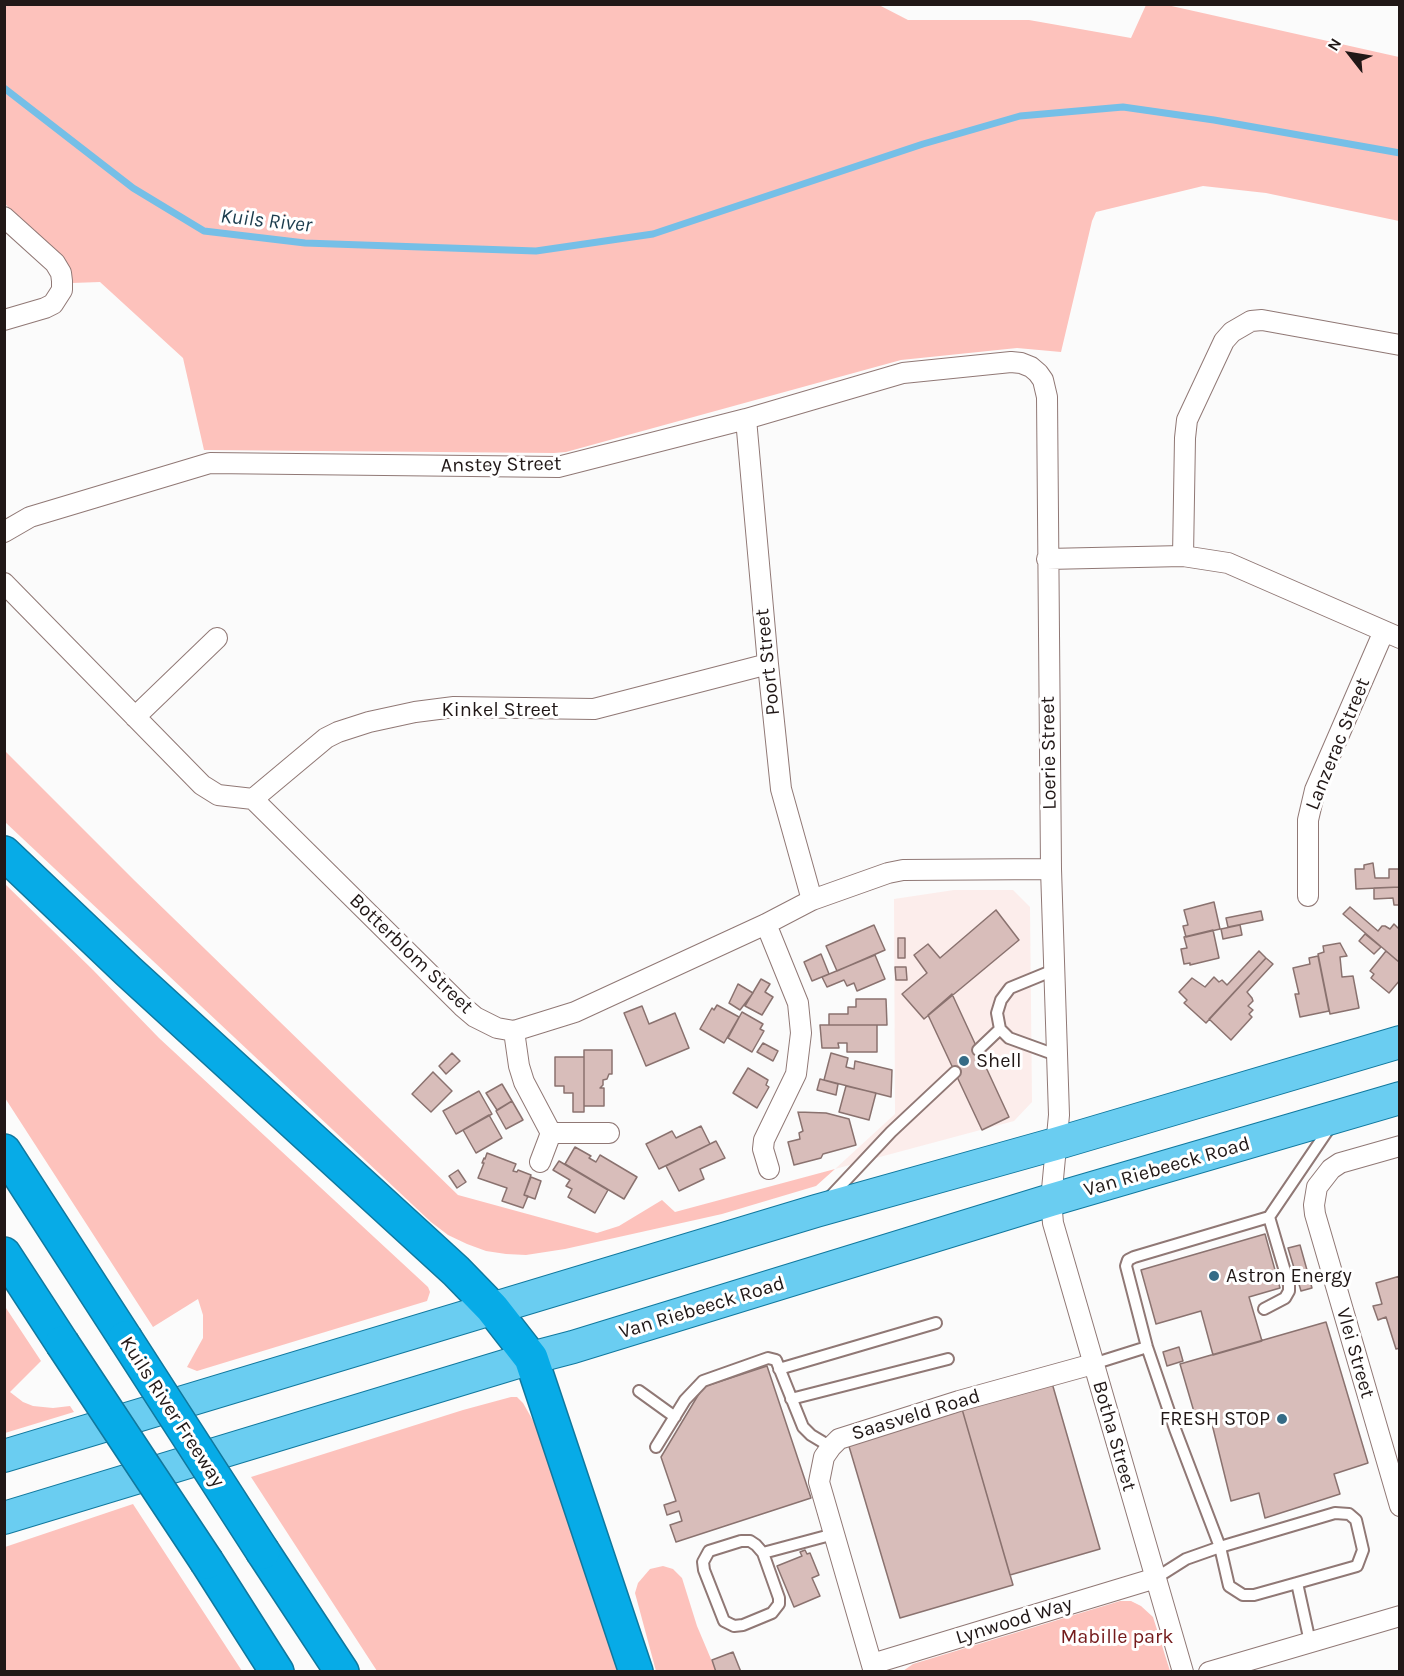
<!DOCTYPE html>
<html>
<head>
<meta charset="utf-8">
<style>
  body { margin:0 }
  #map { position:relative; width:1404px; height:1676px; overflow:hidden; background:#fbfbfb; font-family:Karla,sans-serif }
  canvas { display:block }
  .frame { position:absolute; inset:0; border:6px solid #211817; pointer-events:none }
  .north { position:absolute; left:1320px; top:24px; width:60px; height:60px; -webkit-text-stroke:4px #fff; paint-order:stroke; rotate:301deg; font-size:16px; font-weight:700; line-height:24px; text-align:center; color:#211817 }
  .north::after { content:''; display:block; margin:auto; width:21px; height:27px; background:#211817; clip-path:polygon(50% 0,100% 100%,50% 72%,0 100%) }
</style>
</head>
<body>
<div id="map">
<canvas width="1404" height="1676"></canvas>
<div class="frame"></div>
<div class="north">N</div>
</div>
<script>
const ctx = document.querySelector('canvas').getContext('2d');
ctx.lineJoin = 'round';
function fill(path, color) { ctx.fillStyle = color; ctx.fill(path, 'evenodd'); }
const poly = rows => new Path2D(rows.map(r => 'M' + r).join(''));
function strokePath(path, color, width, dash) { ctx.strokeStyle = color; ctx.lineWidth = width; ctx.lineCap = dash ? 'butt' : 'round'; ctx.setLineDash(dash || []); ctx.stroke(path); }
function write(font, color, halo, rows, align = 'center') {
  ctx.font = font + ' Karla,sans-serif'; ctx.lineWidth = 6; ctx.setLineDash([]); ctx.textBaseline = 'middle'; ctx.strokeStyle = halo; ctx.fillStyle = color; for (const [text, x, y, turn = 0] of rows) {
    ctx.save(); ctx.translate(x, y); ctx.rotate((+turn || 0) * Math.PI / 180); ctx.textAlign = isNaN(turn) ? turn : align; if (halo) ctx.strokeText(text, 0, 0); ctx.fillText(text, 0, 0); ctx.restore();
  }
}
fill(poly([
  [954,890,1013,890,1030,907,1032,1102,1014,1121,835,1169,895,1114,894,899]
]), '#fcedeb');
fill(poly([
  [877,4,908,20,1029,20,1131,38,1146,5,1167,5,1399,57,1399,221,1266,193,1203,186,1096,212,1092,221,1061,352,1017,348,901,360,566,452,554,453,204,450,183,358,100,282,72,283,70,269,61,255,5,204,4,5],
  [5,751,134,880,458,1195,597,1233,619,1226,662,1200,675,1212,835,1169,816,1186,722,1214,565,1249,526,1255,506,1254,486,1251,467,1244,448,1235,431,1222,5,822],
  [4,883,93,970,159,1038,428,1287,430,1292,427,1301,197,1371,187,1367,203,1338,203,1315,198,1299,153,1327,5,1098],
  [4,1305,41,1361,10,1392,23,1402,33,1406,53,1408,70,1406,74,1412,5,1433],
  [511,1397,517,1397,523,1403,535,1424,619,1671,377,1671,251,1477,463,1410],
  [133,1504,242,1671,5,1671,5,1547],
  [663,1566,673,1569,682,1578,697,1626,716,1671,656,1671,635,1593,638,1583,650,1569],
  [1120,1601,1131,1601,1141,1606,1153,1617,1170,1671,903,1671,913,1664]
]), '#fdc2bc');
strokePath(poly([
  [4,88,133,188,204,231,305,243,536,251,653,234,923,144,1020,116,1123,107,1214,120,1400,153]
]), '#75bfe7', 7);
const building = poly([
  [1373,863,1375,878,1389,878,1389,869,1400,869,1400,887,1356,889,1355,869,1364,869,1364,865,1373,863],
  [1400,887,1400,905,1394,905,1393,898,1374,899,1374,888,1400,887],
  [1214,902,1220,929,1186,937,1183,926,1188,925,1184,910,1214,902],
  [1350,907,1378,931,1382,926,1385,926,1390,929,1394,924,1400,930,1399,962,1343,914,1350,907],
  [996,910,1019,940,924,1019,902,994,927,973,914,955,928,944,940,958,996,910],
  [1261,911,1263,920,1228,927,1226,918,1261,911],
  [874,925,885,950,837,971,826,946,874,925],
  [1240,925,1242,935,1223,939,1221,929,1240,925],
  [1213,930,1219,958,1190,965,1190,963,1184,964,1181,949,1187,948,1184,937,1213,930],
  [1365,934,1381,947,1374,954,1359,941,1365,934],
  [898,938,905,938,905,958,898,958,898,938],
  [1340,943,1347,956,1340,957,1342,977,1353,976,1359,1008,1330,1014,1318,954,1324,952,1323,946,1340,943],
  [1259,951,1266,958,1206,1023,1184,1003,1187,1000,1179,992,1192,978,1205,987,1214,977,1219,982,1222,980,1227,985,1259,951],
  [1386,951,1400,963,1400,980,1389,993,1371,978,1374,974,1370,971,1386,951],
  [821,954,829,974,812,981,804,962,821,954],
  [875,955,885,979,857,991,854,983,847,986,844,980,827,987,822,977,875,955],
  [1318,956,1329,1011,1300,1017,1295,994,1299,994,1293,968,1310,964,1309,958,1318,956],
  [1266,958,1273,964,1247,992,1252,998,1253,1001,1248,1006,1253,1010,1249,1014,1252,1017,1231,1040,1209,1019,1266,958],
  [895,967,906,967,907,980,896,980,895,967],
  [761,979,770,984,765,992,773,997,762,1015,745,1006,761,979],
  [738,984,753,993,740,1010,729,1003,738,984],
  [952,994,1009,1117,982,1130,928,1015,952,994],
  [856,999,886,999,887,1025,829,1025,829,1014,848,1014,848,1007,856,1007,856,999],
  [717,1005,739,1017,724,1043,700,1029,712,1008,714,1010,717,1005],
  [642,1006,649,1024,675,1013,689,1048,646,1066,624,1013,642,1006],
  [742,1012,763,1024,760,1029,764,1031,752,1052,728,1038,742,1012],
  [820,1025,877,1025,877,1052,847,1052,847,1043,838,1043,839,1048,822,1048,820,1025],
  [763,1043,778,1051,773,1061,757,1052,763,1043],
  [584,1050,612,1050,612,1074,609,1074,607,1079,603,1080,603,1085,600,1088,604,1088,604,1106,584,1106,584,1050],
  [452,1053,460,1061,446,1074,439,1066,452,1053],
  [831,1053,848,1058,846,1067,854,1069,855,1061,892,1070,891,1097,824,1080,831,1053],
  [555,1057,584,1057,584,1112,573,1112,573,1093,564,1093,564,1086,555,1086,555,1057],
  [748,1068,768,1080,766,1085,769,1087,757,1108,733,1093,748,1068],
  [433,1072,452,1091,431,1112,412,1094,433,1072],
  [820,1079,838,1084,836,1095,817,1090,820,1079],
  [502,1084,512,1101,497,1110,486,1093,502,1084],
  [846,1086,876,1093,869,1120,839,1112,846,1086],
  [479,1091,492,1114,456,1134,443,1111,479,1091],
  [512,1101,523,1120,506,1129,496,1111,512,1101],
  [798,1112,826,1113,849,1119,856,1145,823,1154,821,1158,794,1165,788,1142,800,1139,799,1133,803,1131,798,1112],
  [489,1115,502,1138,476,1153,463,1130,489,1115],
  [701,1126,710,1144,659,1169,646,1144,672,1131,676,1138,701,1126],
  [716,1141,725,1158,700,1169,704,1179,679,1191,666,1166,716,1141],
  [575,1147,591,1156,589,1158,596,1162,600,1155,637,1177,624,1199,565,1164,575,1147],
  [487,1153,516,1164,513,1171,517,1172,518,1170,531,1175,524,1195,528,1196,523,1208,502,1201,507,1188,478,1178,484,1163,482,1163,484,1158,485,1159,487,1153],
  [559,1161,608,1190,595,1213,568,1197,572,1189,566,1186,570,1180,553,1170,559,1161],
  [458,1170,466,1182,457,1188,449,1176,458,1170],
  [531,1177,541,1181,535,1199,524,1195,531,1177],
  [1265,1234,1280,1288,1249,1297,1262,1341,1213,1355,1201,1311,1156,1324,1141,1270,1265,1234],
  [1300,1245,1312,1288,1301,1291,1288,1248,1300,1245],
  [1400,1276,1400,1348,1396,1349,1386,1317,1378,1320,1373,1306,1382,1304,1376,1283,1400,1276],
  [1326,1322,1368,1463,1334,1474,1340,1494,1265,1518,1259,1493,1231,1501,1210,1416,1197,1422,1180,1364,1326,1322],
  [1179,1347,1183,1361,1167,1366,1163,1352,1179,1347],
  [767,1366,811,1498,676,1542,670,1525,682,1521,679,1511,667,1515,664,1505,676,1501,661,1457,703,1387,767,1366],
  [1052,1383,1100,1549,1010,1575,962,1409,1052,1383],
  [962,1409,1013,1585,900,1618,848,1443,962,1409],
  [805,1550,807,1554,810,1553,819,1575,812,1578,820,1596,794,1607,777,1566,802,1556,800,1552,805,1550],
  [733,1652,741,1672,716,1672,712,1660,733,1652]
]);
fill(building, '#d8bdba');
strokePath(building, '#8a726f', 1.5);
const service = poly([
  [1054,970,1010,988,1001,1000,997,1013,1000,1029,1009,1038,1056,1055],
  [978,1050,1000,1029],
  [830,1197,891,1132,955,1072],
  [1264,1309,1285,1298,1289,1291,1289,1285,1269,1217],
  [1093,1364,1147,1347],
  [779,1369,936,1323],
  [639,1391,675,1417],
  [791,1399,948,1359],
  [656,1447,685,1400,703,1381,768,1358,776,1360,803,1427,811,1435,831,1447],
  [741,1541,750,1541,756,1545,763,1553,779,1598,779,1604,772,1613,743,1625,734,1626,724,1621,704,1570,703,1562,709,1551,741,1541],
  [763,1553,834,1534],
  [1156,1578,1186,1559,1220,1547,1335,1513,1349,1514,1356,1520,1363,1550,1357,1566,1297,1583],
  [1310,1642,1297,1583,1254,1595,1243,1595,1229,1586,1220,1547,1175,1429,1147,1347,1126,1266,1128,1260,1134,1257,1269,1217,1330,1127]
]);
const minor = poly([
  [4,217,55,263,61,273,62,281,62,290,53,304,45,308,4,320],
  [746,419,768,664,781,789,812,900],
  [4,532,30,517,210,463,558,467,746,419,903,373,1011,362,1021,363,1031,367,1038,373,1043,380,1047,397,1051,869,1059,1115,1051,1200,1053,1223,1183,1672],
  [1183,556,1185,438,1187,420,1224,341,1232,332,1251,321,1262,320,1400,345],
  [1047,559,1183,556,1228,563,1400,638],
  [4,583,202,785,218,795,253,799,462,1006,475,1017,497,1028,514,1031,575,1012,766,924,812,900,888,873,903,870,1051,869],
  [135,717,217,638],
  [253,799,326,738,338,732,369,722,415,712,454,707,594,709,768,664],
  [1308,896,1308,820,1315,790,1384,631],
  [766,924,798,1003,801,1033,796,1074,764,1140,763,1149,769,1169],
  [514,1031,519,1066,524,1082,551,1133,609,1133],
  [1400,1146,1340,1163,1331,1169,1317,1187,1314,1205,1315,1214,1400,1506],
  [540,1162,551,1133],
  [872,1664,1156,1578],
  [874,1672,819,1482,824,1457,831,1447,839,1439,959,1401,1093,1364],
  [1209,1672,1400,1616]
]);
const primary = poly([
  [4,1456,816,1211,1055,1144,1400,1042],
  [4,1518,531,1358,573,1347,1051,1200,1400,1098]
]);
const motorway = poly([
  [4,853,128,971,456,1271,492,1308,531,1358,636,1672],
  [4,1151,125,1338],
  [4,1254,62,1343],
  [263,1552,342,1672],
  [207,1562,277,1672]
]);
strokePath(service, '#907875', 14);
strokePath(minor, '#907875', 22);
strokePath(primary, '#10789e', 34);
strokePath(motorway, '#10789e', 36);
strokePath(service, '#fff', 10);
strokePath(minor, '#fff', 20);
strokePath(primary, '#6acdf1', 32);
strokePath(motorway, '#07abe7', 33);
const motorwayBridge = poly([
  [125,1338,263,1552],
  [62,1343,207,1562]
]);
strokePath(motorwayBridge, '#10789e', 36, []);
strokePath(motorwayBridge, '#07abe7', 33);
for (const [x, y, r, color] of [
  [964,1061,6,"#356b86"],
  [1214,1276,6,"#356b86"],
  [1282,1419,6,"#356b86"]
]) { const dot = new Path2D(); dot.arc(x, y, r, 0, 2 * Math.PI); ctx.fillStyle = color; ctx.fill(dot); strokePath(dot, '#fff', 2); }
write('20px', '#211817', '#fff', [
  ["Anstey Street",501,465,-1],
  ["Poort Street",768,662,-96],
  ["Kinkel Street",500,710],
  ["Lanzerac Street",1338,744,-68],
  ["Loerie Street",1049,753,-91],
  ["Botterblom Street",411,954,44],
  ["Van Riebeeck Road",1167,1167,-16],
  ["Van Riebeeck Road",702,1308,-17],
  ["Vlei Street",1355,1353,74],
  ["Kuils River Freeway",172,1412,57],
  ["Saasveld Road",916,1415,-17],
  ["Botha Street",1114,1436,74],
  ["Lynwood Way",1014,1621,-17]
]);
write('20px', '#211817', '#fff', [
  ["Shell",976,1061],
  ["Astron Energy",1226,1276],
  ["FRESH STOP",1270,1419,"right"]
], 'left');
write('20px', '#741a1b', '#fff', [
  ["Mabille park",1117,1637]
]);
write('italic 21px', '#1b3c4d', '#fff', [
  ["Kuils River",266,221,6]
]);
</script>
</body>
</html>
